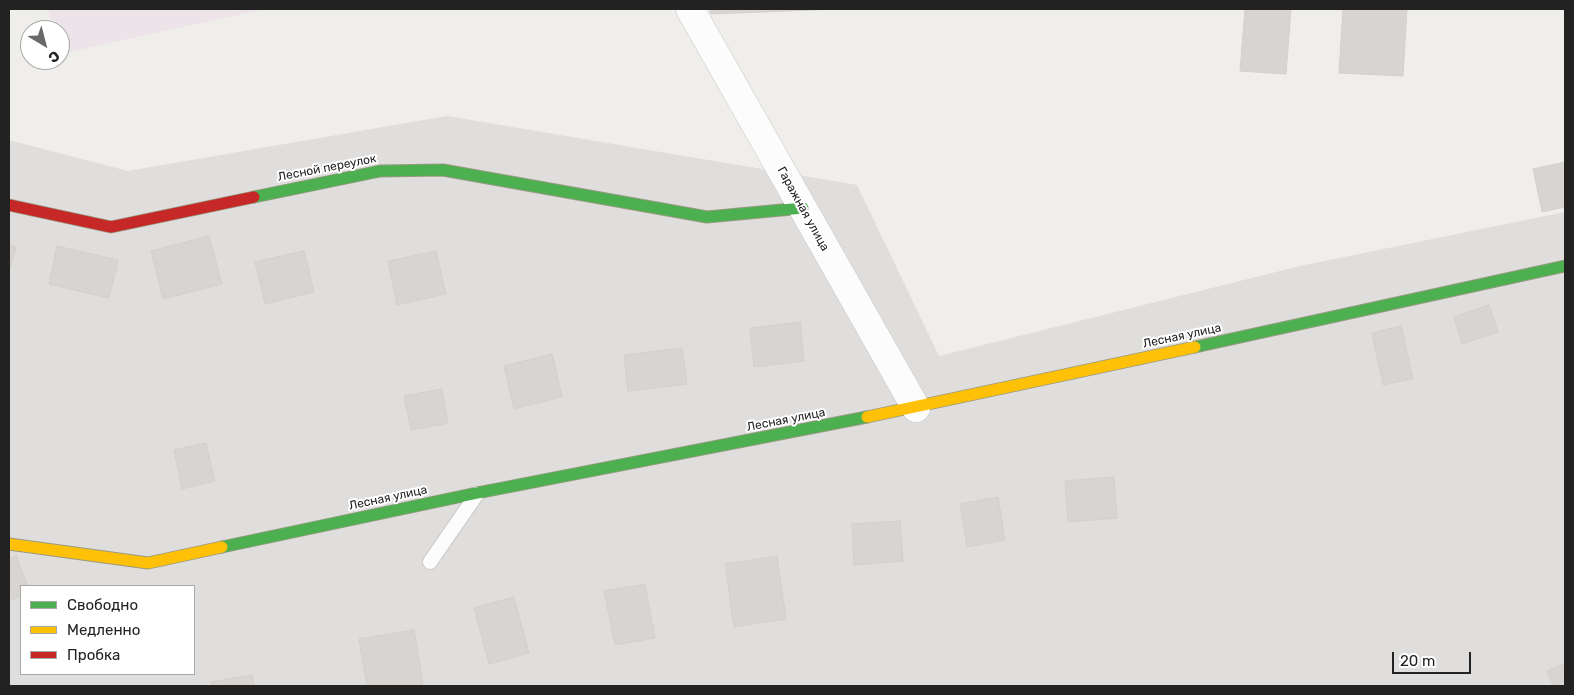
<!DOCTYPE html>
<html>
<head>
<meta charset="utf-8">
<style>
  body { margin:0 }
  #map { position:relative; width:1574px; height:695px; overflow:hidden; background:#f0eeeb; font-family:Rubik,sans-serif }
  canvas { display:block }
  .frame { position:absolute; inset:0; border:10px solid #222; pointer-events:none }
  .legend { position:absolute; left:20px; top:585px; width:175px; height:90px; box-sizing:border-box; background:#fff; border:1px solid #a7a7a7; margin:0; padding:6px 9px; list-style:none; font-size:15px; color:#222 }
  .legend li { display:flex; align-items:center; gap:10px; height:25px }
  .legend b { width:25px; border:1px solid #a7a7a7 }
  .north { position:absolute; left:20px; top:20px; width:50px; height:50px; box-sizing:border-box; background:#fff; border:1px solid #a7a7a7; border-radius:50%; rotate:143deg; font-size:14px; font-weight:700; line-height:20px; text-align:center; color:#222 }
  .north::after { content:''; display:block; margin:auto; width:18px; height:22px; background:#6a6968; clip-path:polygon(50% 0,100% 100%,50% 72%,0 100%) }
  .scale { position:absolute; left:1392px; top:652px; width:79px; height:22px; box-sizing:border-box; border:2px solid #222; border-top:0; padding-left:6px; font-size:15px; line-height:18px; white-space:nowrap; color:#222; -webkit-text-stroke:4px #fff; paint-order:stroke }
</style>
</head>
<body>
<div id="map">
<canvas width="1574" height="695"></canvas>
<div class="frame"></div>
<ul class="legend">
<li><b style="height:6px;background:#4caf50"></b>Свободно</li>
<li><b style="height:6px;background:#ffc107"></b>Медленно</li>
<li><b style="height:6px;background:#c62828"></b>Пробка</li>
</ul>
<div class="north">С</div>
<div class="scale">20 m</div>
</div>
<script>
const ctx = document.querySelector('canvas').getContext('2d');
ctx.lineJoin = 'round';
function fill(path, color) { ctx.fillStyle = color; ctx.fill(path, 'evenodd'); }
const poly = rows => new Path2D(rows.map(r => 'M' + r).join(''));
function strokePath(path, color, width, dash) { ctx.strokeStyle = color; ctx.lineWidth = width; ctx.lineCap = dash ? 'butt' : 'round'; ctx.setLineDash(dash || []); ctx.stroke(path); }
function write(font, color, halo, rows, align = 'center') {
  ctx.font = font + ' Rubik,sans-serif'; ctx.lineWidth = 4; ctx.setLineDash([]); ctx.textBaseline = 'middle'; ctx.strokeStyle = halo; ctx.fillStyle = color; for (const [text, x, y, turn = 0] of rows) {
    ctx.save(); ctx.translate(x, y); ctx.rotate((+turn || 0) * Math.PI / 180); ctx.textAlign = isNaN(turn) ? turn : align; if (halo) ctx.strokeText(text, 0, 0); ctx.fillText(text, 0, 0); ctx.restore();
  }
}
fill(poly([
  [447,116,857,185,939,356,1300,266,1565,212,1565,686,9,686,9,140,128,171],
  [21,586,194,586,194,674,21,674]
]), '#dfdedc');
fill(poly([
  [48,9,265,9,60,54,60,30,53,30]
]), '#ede4e9');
const building = poly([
  [710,9,838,9,711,14,710,9],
  [1245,9,1291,9,1286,74,1240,71,1245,9],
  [1343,9,1407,9,1403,76,1339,73,1343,9],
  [1565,162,1565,207,1542,212,1533,169,1565,162],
  [209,236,222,284,163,299,151,251,209,236],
  [9,245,16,247,9,272,9,245],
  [57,246,118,260,109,298,49,284,57,246],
  [304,251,314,292,265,304,255,262,304,251],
  [436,251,446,294,397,305,388,261,436,251],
  [1489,305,1498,332,1462,344,1454,317,1489,305],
  [800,322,804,361,754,367,750,328,800,322],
  [1401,326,1413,379,1383,385,1372,333,1401,326],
  [682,348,687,384,628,391,624,355,682,348],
  [552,354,562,397,514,409,504,366,552,354],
  [442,389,448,423,411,430,404,396,442,389],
  [206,443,215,481,182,489,174,450,206,443],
  [1114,477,1117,518,1068,522,1065,481,1114,477],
  [998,497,1005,540,967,547,960,504,998,497],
  [900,521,903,561,854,565,852,524,900,521],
  [16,556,28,586,21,586,21,596,9,601,9,559,16,556],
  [777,556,786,619,734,627,725,564,777,556],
  [645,584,655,638,615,645,604,591,645,584],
  [514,597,529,653,489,664,474,608,514,597],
  [414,630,423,686,367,686,359,639,414,630],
  [1565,663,1565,686,1554,686,1547,671,1565,663],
  [252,675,254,686,212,686,211,682,252,675]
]);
fill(building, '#d7d4d2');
strokePath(building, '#d3d0cc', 1);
const lane = poly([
  [430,562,477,494]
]);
const street = poly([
  [690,9,916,408]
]);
const fast = poly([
  [254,197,380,171,443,170,707,217,803,208],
  [1195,347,1565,266],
  [222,547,477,493,867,417]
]);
const slow = poly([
  [867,417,1195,347],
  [9,544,148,563,222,547]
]);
const jam = poly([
  [9,205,111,227,254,197]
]);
strokePath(lane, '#c9c8c7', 16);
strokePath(street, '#c9c8c7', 29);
strokePath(fast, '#999a82', 13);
strokePath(slow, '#999a82', 13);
strokePath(jam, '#999a82', 13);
strokePath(lane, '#fdfcfc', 14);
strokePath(street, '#fdfcfc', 28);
strokePath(fast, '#4caf50', 11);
strokePath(slow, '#ffc107', 11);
strokePath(jam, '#c62828', 11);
write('12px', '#222', '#fff', [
  ["Лесной переулок",327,168,-11],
  ["Гаражная улица",803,209,61],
  ["Лесная улица",1182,336,-12],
  ["Лесная улица",786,420,-11],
  ["Лесная улица",388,498,-12]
]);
</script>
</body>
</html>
